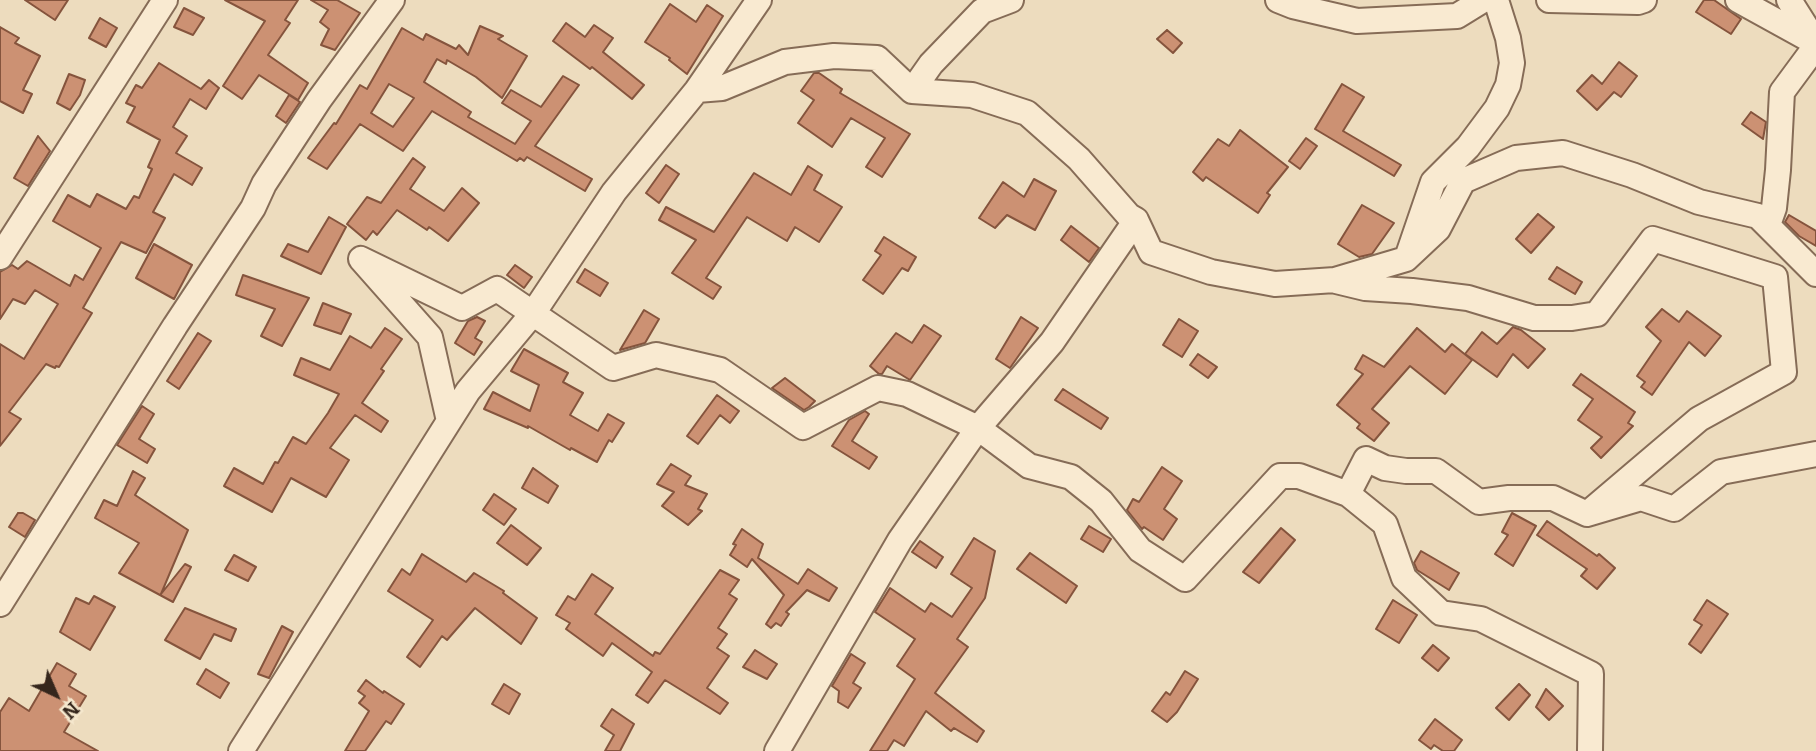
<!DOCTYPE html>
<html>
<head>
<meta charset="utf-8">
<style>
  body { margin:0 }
  #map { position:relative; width:1816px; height:751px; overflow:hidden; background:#eddcbe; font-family:Bitter,serif }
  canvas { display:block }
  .north { position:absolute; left:21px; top:660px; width:70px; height:70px; -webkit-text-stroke:5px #f5e7cd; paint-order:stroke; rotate:136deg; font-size:19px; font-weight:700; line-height:28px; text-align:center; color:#35261c }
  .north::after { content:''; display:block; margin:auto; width:24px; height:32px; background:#35261c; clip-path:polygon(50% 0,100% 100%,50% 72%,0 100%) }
</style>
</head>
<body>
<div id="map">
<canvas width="1816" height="751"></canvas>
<div class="north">N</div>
</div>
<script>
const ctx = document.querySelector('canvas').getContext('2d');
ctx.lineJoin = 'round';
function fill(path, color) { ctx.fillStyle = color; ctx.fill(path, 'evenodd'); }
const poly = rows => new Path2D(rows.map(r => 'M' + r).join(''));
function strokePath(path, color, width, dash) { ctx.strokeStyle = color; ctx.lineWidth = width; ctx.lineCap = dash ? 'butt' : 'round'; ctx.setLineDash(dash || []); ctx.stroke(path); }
const building = poly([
  [25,0,68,0,55,20,25,0],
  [225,0,298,0,285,20,290,23,268,55,308,83,298,100,259,75,242,99,223,86,265,21,225,0],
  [311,0,337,0,360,13,335,50,321,45,329,29,320,22,328,10,311,0],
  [1704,0,1714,0,1741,19,1731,34,1696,12,1704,0],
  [670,4,696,22,707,5,723,16,687,74,669,60,670,58,645,42,670,4],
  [184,8,204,18,193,35,174,27,184,8],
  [100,18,117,28,106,47,89,38,100,18],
  [566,23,585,37,594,25,613,38,603,52,644,85,632,99,592,67,590,69,553,41,566,23],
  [480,26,503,36,498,39,527,56,502,98,476,77,447,60,446,64,437,59,424,82,471,112,468,117,515,144,531,121,502,103,511,90,541,107,563,76,579,85,535,146,592,179,585,191,527,157,524,161,520,158,517,161,432,111,403,151,360,124,327,169,308,158,334,123,336,124,360,85,367,89,402,28,423,40,426,34,456,49,459,45,468,55,480,26],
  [389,84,414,98,393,127,371,113,389,84],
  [0,27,19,38,15,43,40,56,23,90,32,94,23,113,0,101,0,27],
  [1167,30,1182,43,1173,53,1157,39,1167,30],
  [1619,62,1637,76,1621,97,1614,92,1597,110,1577,91,1592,75,1602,84,1619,62],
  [159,63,201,89,209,80,219,88,206,109,190,99,173,127,187,136,176,153,202,168,192,185,174,174,153,212,165,218,146,253,121,242,83,308,92,313,59,367,56,366,55,368,46,364,9,412,21,419,0,446,0,344,24,359,58,304,35,290,25,304,13,299,0,319,0,272,12,265,18,269,27,261,70,286,75,275,83,280,101,248,53,221,68,195,90,207,97,194,126,209,134,196,139,198,152,169,148,167,160,140,127,122,135,107,126,103,136,85,142,88,159,63],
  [814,73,819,73,842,89,840,93,910,134,882,177,866,167,885,138,851,118,832,147,798,123,814,100,801,91,814,73],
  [69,74,85,80,80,95,70,110,57,103,69,74],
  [1342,84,1364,97,1343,131,1401,165,1394,176,1315,129,1342,84],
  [289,95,300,102,286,123,276,116,289,95],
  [1751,112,1766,122,1763,139,1742,124,1751,112],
  [1240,130,1288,167,1267,193,1270,195,1258,213,1206,177,1203,181,1193,172,1218,139,1229,146,1240,130],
  [38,136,50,151,28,186,14,178,38,136],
  [1306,138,1317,146,1300,169,1289,161,1306,138],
  [413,158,425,167,410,189,444,211,462,188,479,203,448,241,429,227,427,230,397,210,377,235,373,231,366,240,347,224,367,197,381,203,413,158],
  [666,165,679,174,659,203,646,193,666,165],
  [808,166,822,175,814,190,842,207,819,242,795,227,787,241,747,217,706,278,721,287,713,299,672,273,696,240,659,220,666,207,714,232,754,173,791,195,808,166],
  [1034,179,1056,191,1035,230,1007,215,995,228,979,218,1003,182,1024,197,1034,179],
  [1362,205,1394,223,1372,254,1359,257,1338,244,1362,205],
  [1538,214,1554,227,1531,253,1516,239,1538,214],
  [1789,215,1816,231,1816,246,1799,236,1785,222,1789,215],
  [329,217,346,227,321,274,281,256,288,244,308,252,329,217],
  [1071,226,1099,248,1089,262,1061,240,1071,226],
  [884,237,916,257,908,271,902,268,883,294,863,280,881,255,875,251,884,237],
  [154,244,192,265,174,299,136,278,154,244],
  [515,265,532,277,524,288,507,275,515,265],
  [1557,267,1582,282,1575,294,1549,279,1557,267],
  [585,269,608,283,600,296,577,282,585,269],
  [243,275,309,298,282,346,261,336,275,309,236,295,243,275],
  [323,303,351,314,341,334,314,325,323,303],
  [1662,309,1679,322,1687,311,1721,336,1705,356,1689,342,1652,395,1641,387,1645,382,1637,376,1661,341,1646,327,1662,309],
  [644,310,659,319,645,343,620,350,644,310],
  [477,317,485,321,475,338,482,342,474,355,455,343,468,321,477,317],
  [1021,317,1038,328,1010,368,996,359,1021,317],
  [1179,319,1198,331,1182,357,1163,345,1179,319],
  [924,325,941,336,910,380,887,366,882,374,879,374,870,366,896,333,912,343,924,325],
  [1513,327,1521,330,1545,349,1528,368,1513,354,1497,377,1465,354,1482,332,1497,344,1513,327],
  [385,328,402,339,381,369,384,371,362,403,388,421,381,432,355,415,330,448,349,460,326,497,291,478,272,512,224,486,234,468,263,484,275,462,278,463,293,437,306,444,328,413,339,394,294,375,301,358,330,370,350,336,371,348,385,328],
  [1417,328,1445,352,1452,344,1472,360,1445,394,1410,366,1372,409,1389,423,1374,441,1357,428,1360,424,1337,405,1363,374,1355,369,1363,355,1384,367,1417,328],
  [198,333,211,341,179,389,167,381,198,333],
  [524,349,568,373,563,382,583,393,570,415,598,431,608,414,624,423,612,442,609,440,597,462,571,448,570,450,528,426,528,428,484,409,493,392,530,411,539,385,511,371,524,349],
  [1198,354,1217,367,1208,378,1190,365,1198,354],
  [1581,374,1635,412,1628,423,1633,426,1601,458,1591,448,1602,437,1578,420,1593,399,1573,385,1581,374],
  [785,378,815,401,809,407,804,410,772,388,785,378],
  [1063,389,1108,418,1101,429,1055,400,1063,389],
  [717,395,739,411,730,423,720,415,698,444,687,436,717,395],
  [142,406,154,414,139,439,155,449,147,463,117,445,142,406],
  [865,411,869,414,852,441,877,457,869,469,832,446,849,420,865,411],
  [671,464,691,476,685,485,707,494,698,509,702,511,688,525,662,506,674,492,657,484,671,464],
  [1162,467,1182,481,1164,509,1177,519,1163,540,1144,527,1142,529,1127,510,1133,499,1139,502,1162,467],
  [533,468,558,486,548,503,522,488,533,468],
  [133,471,145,478,135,495,188,530,161,594,185,564,191,567,173,602,119,573,139,543,95,518,104,500,117,506,133,471],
  [494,494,516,509,504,525,483,510,494,494],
  [18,513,23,513,35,520,25,537,9,527,18,513],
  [1512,513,1536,526,1513,566,1495,554,1508,535,1502,532,1512,513],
  [1547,521,1597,556,1599,554,1615,568,1597,589,1581,576,1587,569,1537,535,1547,521],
  [511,525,541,548,527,565,497,543,511,525],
  [1089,526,1111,539,1103,552,1081,539,1089,526],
  [1281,528,1295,540,1259,583,1243,572,1281,528],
  [742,529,763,544,758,558,798,584,808,569,837,588,829,601,807,590,786,612,789,614,781,626,776,623,771,628,766,624,784,595,752,559,747,567,730,555,736,545,733,544,742,529],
  [974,538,995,551,985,598,957,639,968,647,935,693,984,731,977,742,954,728,951,731,926,711,904,746,894,740,887,751,870,751,915,679,897,666,915,639,875,612,890,588,925,612,931,603,952,617,972,588,951,574,974,538],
  [920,541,943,557,936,568,912,552,920,541],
  [1421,551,1459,573,1449,590,1417,570,1414,563,1421,551],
  [1030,553,1077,586,1066,603,1017,569,1030,553],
  [422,554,466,582,474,573,504,591,503,593,537,618,521,644,475,608,447,640,442,636,420,667,407,657,433,620,388,591,402,569,410,575,422,554],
  [234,555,256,567,248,581,225,570,234,555],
  [720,570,739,580,729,594,737,599,718,628,727,634,717,648,729,656,707,688,728,703,720,714,665,680,648,703,636,695,652,672,612,643,603,656,566,629,570,623,556,615,568,596,575,600,592,574,613,588,595,614,653,656,655,652,660,654,720,570],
  [94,596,115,607,90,650,60,632,76,598,89,604,94,596],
  [1393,600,1417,615,1399,643,1376,629,1393,600],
  [1707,600,1728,614,1701,653,1689,644,1702,625,1694,620,1707,600],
  [185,608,236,629,231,641,214,634,200,659,165,640,185,608],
  [282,626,293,632,269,678,258,674,282,626],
  [1433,645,1449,658,1438,671,1422,658,1433,645],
  [755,650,777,664,767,679,743,667,755,650],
  [851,654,865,663,853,683,861,688,848,708,838,702,839,691,832,686,851,654],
  [57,663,76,674,69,686,86,696,64,732,98,751,0,751,0,712,9,698,29,711,57,663],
  [206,669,229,683,220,698,197,684,206,669],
  [1185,671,1198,679,1177,712,1167,722,1152,711,1166,692,1170,695,1185,671],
  [366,680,383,693,384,691,404,704,391,724,386,721,365,751,345,751,369,711,359,703,365,696,358,691,366,680],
  [504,684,520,694,509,714,492,704,504,684],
  [1519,684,1530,695,1509,720,1496,708,1519,684],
  [1546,689,1563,706,1549,720,1536,707,1546,689],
  [612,709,634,724,620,751,605,751,614,735,601,726,612,709],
  [1435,719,1462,740,1454,751,1443,751,1434,745,1431,749,1419,740,1435,719]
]);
fill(building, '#cc9173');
strokePath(building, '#85543d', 2);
const minor = poly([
  [1278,0,1293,6,1357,21,1457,16,1483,0],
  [1549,0,1638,2,1644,0],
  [1738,0,1816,43],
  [1789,0,1815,41],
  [697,90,722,88,785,62,834,56,877,58,912,91,972,95,1027,113,1079,159,1129,216,1136,220,1151,252,1211,272,1275,284,1335,280,1406,259,1438,229,1463,181,1516,158,1563,153,1632,175,1699,202,1758,216,1816,274],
  [912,91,931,64,982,11,1011,0],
  [1768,225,1774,208,1778,170,1782,92,1816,46],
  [1408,255,1433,182,1468,147,1497,108,1508,85,1512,63,1508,38,1496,0],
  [0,257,165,0],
  [1336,281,1365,288,1412,291,1468,298,1534,318,1572,318,1597,314,1653,239,1775,277,1784,372,1699,419,1593,509],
  [449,421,430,337,361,259,462,308,497,289,613,368,656,355,720,370,803,427,878,388,907,394,978,428,1029,466,1071,477,1101,501,1140,550,1185,579,1280,476,1299,476,1348,494,1366,459,1385,468,1406,471,1436,471,1479,502,1509,498,1553,498,1587,514,1641,498,1674,509,1721,472,1816,454],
  [1348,494,1385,524,1404,578,1441,613,1481,619,1591,674,1590,751],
  [0,604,175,326,253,208,264,184,319,100,392,0],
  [241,751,468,391,534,312,614,192,697,90,759,0],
  [777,751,900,540,978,428,1052,342,1136,220]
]);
strokePath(minor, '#866c57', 28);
strokePath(minor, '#f9ead1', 24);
</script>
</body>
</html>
